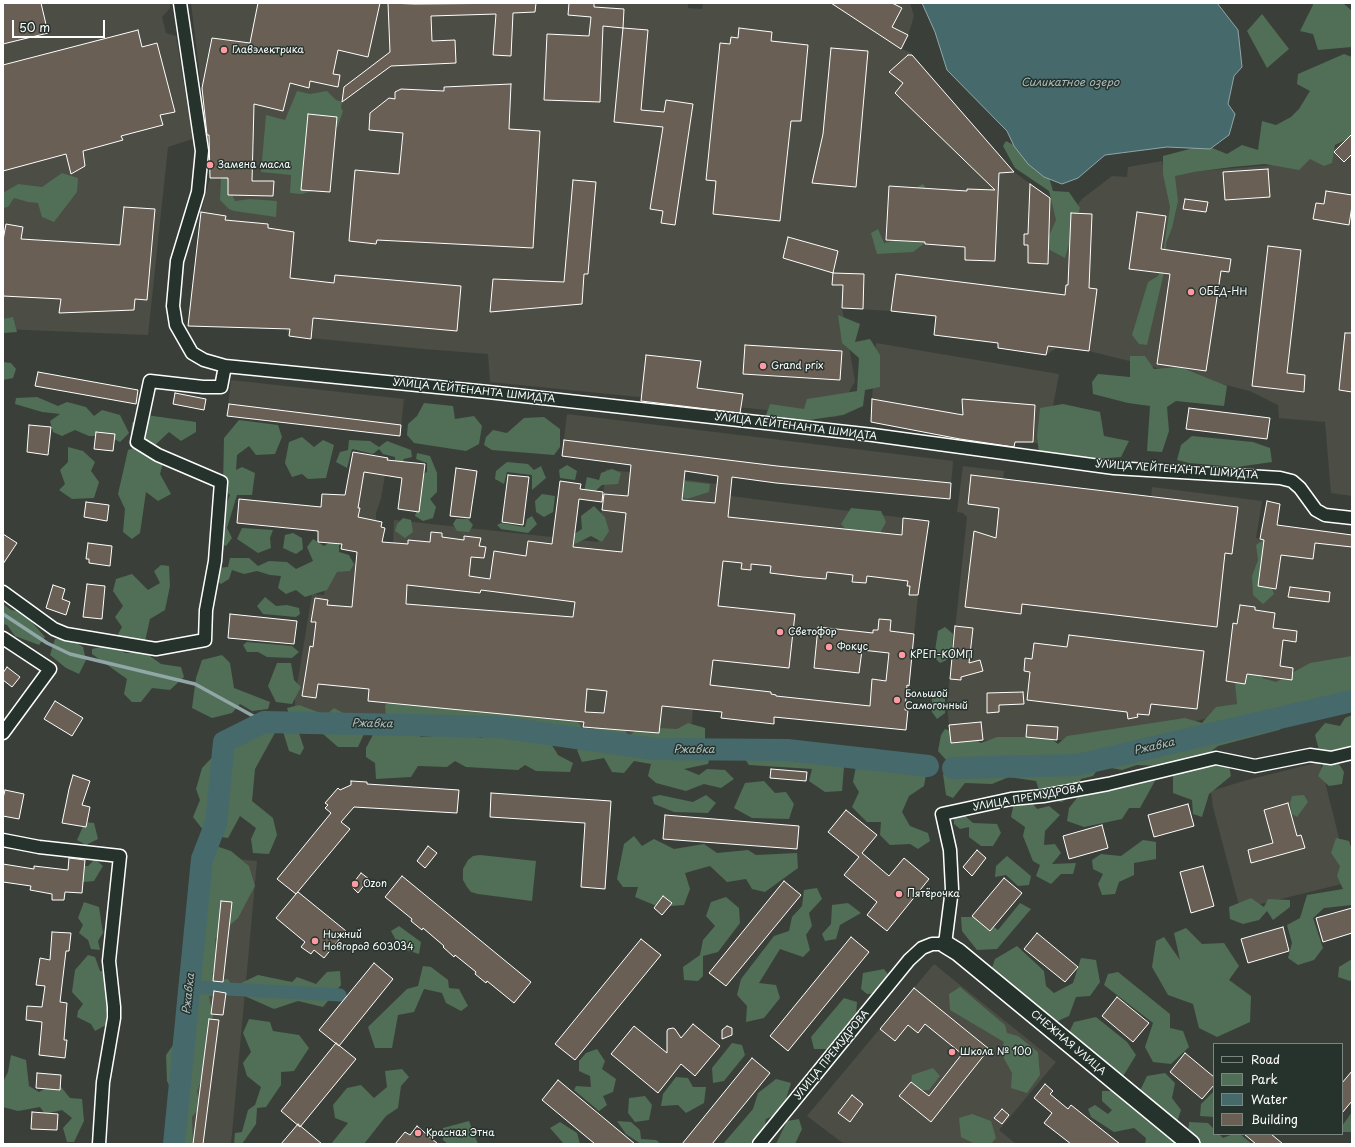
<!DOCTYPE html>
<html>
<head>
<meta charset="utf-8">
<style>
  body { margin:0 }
  #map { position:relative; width:1355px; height:1147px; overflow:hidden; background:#3a4039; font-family:"Playpen Sans",sans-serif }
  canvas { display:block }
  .frame { position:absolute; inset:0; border:4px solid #fff; pointer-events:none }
  .legend { position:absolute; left:1213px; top:1043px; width:130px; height:92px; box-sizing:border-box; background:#26332d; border:1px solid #7d8581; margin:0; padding:5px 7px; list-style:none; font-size:12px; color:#fff }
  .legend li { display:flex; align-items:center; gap:8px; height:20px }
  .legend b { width:20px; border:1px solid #7d8581 }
  .scale { position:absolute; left:12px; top:20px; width:93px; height:18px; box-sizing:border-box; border:2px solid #fff; border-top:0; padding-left:5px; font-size:12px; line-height:14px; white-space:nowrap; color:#fff; -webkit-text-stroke:3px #26332d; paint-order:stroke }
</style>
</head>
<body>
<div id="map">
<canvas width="1355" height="1147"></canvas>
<div class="frame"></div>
<ul class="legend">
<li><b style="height:5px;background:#26332d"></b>Road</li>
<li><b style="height:11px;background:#516e56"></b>Park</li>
<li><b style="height:11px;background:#466a6c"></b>Water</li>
<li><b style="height:11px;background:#695f54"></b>Building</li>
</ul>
<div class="scale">50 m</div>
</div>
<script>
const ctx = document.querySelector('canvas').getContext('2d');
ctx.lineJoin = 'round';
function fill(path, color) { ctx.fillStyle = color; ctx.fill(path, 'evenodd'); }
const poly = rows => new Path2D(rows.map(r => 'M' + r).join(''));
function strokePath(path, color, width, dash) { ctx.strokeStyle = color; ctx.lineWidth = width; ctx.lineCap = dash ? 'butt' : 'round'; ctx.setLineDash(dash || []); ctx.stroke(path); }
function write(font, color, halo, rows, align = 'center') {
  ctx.font = font + ' "Playpen Sans",sans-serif'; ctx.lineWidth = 3; ctx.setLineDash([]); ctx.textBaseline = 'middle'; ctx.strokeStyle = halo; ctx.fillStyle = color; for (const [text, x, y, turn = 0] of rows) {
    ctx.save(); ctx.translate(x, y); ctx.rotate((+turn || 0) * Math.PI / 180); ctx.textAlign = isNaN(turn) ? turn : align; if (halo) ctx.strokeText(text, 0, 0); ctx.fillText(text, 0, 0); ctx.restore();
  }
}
fill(poly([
  [3,3,170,3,170,8,162,17,166,33,176,36,193,139,168,147,148,335,3,329],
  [191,3,688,3,688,8,702,9,703,3,910,3,914,16,908,35,901,49,910,52,1014,172,1071,213,1082,199,1112,176,1127,177,1128,167,1162,161,1164,174,1297,163,1315,151,1323,159,1352,133,1352,496,1331,493,1325,422,1279,418,1278,405,1250,391,1089,351,1058,347,1046,355,998,348,998,343,934,335,936,316,891,311,842,308,855,381,836,417,490,382,488,354,424,349,289,336,286,329,188,326,201,212,210,178,209,150],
  [876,343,1059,374,1046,444,1015,442,1013,450,871,422,872,399],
  [231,380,404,399,400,436,227,416],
  [567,414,953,461,950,499,776,483,562,456],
  [353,452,388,458,381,498,376,513,376,521,382,522,381,527,385,528,379,557,341,549,343,537,343,505],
  [963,466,1004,471,1003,479,1151,497,1152,487,1262,501,1256,538,1260,539,1262,524,1352,535,1352,664,1210,718,1102,740,1057,740,1026,737,951,743,947,705,967,517,963,513,957,512],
  [1240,605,1255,607,1245,684,1226,681,1233,623,1237,624],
  [606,469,717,484,716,489,731,491,730,496,929,521,918,595,909,686,907,686,905,709,908,710,906,730,719,710,718,712,693,709,690,743,652,743,501,721,295,715,295,698,312,594,324,595,328,561,370,565,425,573,408,540,408,544,393,543,394,520,598,542],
  [1320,762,1350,882,1240,909,1213,807,1211,791,1247,780],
  [214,857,257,861,231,1144,190,1144],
  [934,964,1056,1062,999,1130,1016,1144,844,1144,807,1116]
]), '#4c4d45');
fill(poly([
  [1312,3,1343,3,1352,11,1352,47,1318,50,1313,34,1300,31,1313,5],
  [1262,14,1289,49,1267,68,1247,31],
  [1344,54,1352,57,1352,137,1335,145,1332,163,1324,166,1310,159,1299,170,1265,164,1232,167,1194,172,1175,176,1178,201,1172,228,1166,243,1165,268,1147,345,1139,344,1132,335,1148,282,1158,276,1161,266,1170,207,1163,174,1163,156,1205,145,1227,154,1242,145,1258,150,1262,121,1276,125,1291,117,1299,109,1310,91,1297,84,1298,74],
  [297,91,310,94,327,91,336,100,342,102,341,108,343,111,338,126,336,129,317,162,313,191,301,194,290,193,291,175,261,172,266,115,285,120],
  [223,136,233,164,233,197,235,201,250,199,277,201,276,217,234,211,229,209,220,200],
  [1006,141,1027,152,1048,174,1053,191,1069,192,1080,208,1065,258,1044,247,1056,220,1049,191,1015,168,1003,146],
  [62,173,78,178,77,192,54,222,42,217,38,203,28,202,14,198,8,207,3,208,3,193,18,184,42,187],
  [923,184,931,197,929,240,913,252,877,254,871,233,878,229,884,243,912,237,916,188],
  [838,315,860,324,855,342,870,339,880,355,880,387,865,390,863,406,843,415,809,420,792,430,765,418,770,404,804,409,807,399,857,391,859,358,842,343],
  [13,317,17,332,3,333,3,319],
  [1130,356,1145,356,1154,369,1180,367,1227,386,1224,406,1176,401,1167,407,1169,431,1162,452,1147,451,1150,406,1128,403,1093,394,1092,382,1098,374,1130,377],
  [3,362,11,363,16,369,13,378,3,380],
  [37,397,58,406,67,402,86,407,94,416,102,410,120,415,129,433,120,442,108,436,89,436,75,430,62,436,53,432,50,421,60,414,42,412,15,404,16,398],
  [424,403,453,406,455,419,474,416,482,426,479,444,466,451,414,443,407,435,408,424,417,416],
  [1063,404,1100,412,1104,436,1129,441,1121,457,1081,460,1039,453,1037,436,1040,408],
  [146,415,196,422,196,432,181,441,169,432,152,448,164,459,160,474,171,494,158,501,146,492,140,533,132,539,123,532,125,509,118,494,128,450,142,445,131,434,132,423],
  [544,417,560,429,560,447,554,455,492,450,484,445,486,437,493,430,507,433,524,418],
  [239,420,278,425,282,437,275,454,256,455,249,446,237,455,236,470,242,467,255,473,252,495,237,495,227,528,232,538,226,546,220,543,220,537,224,530,220,518,230,495,223,488,224,438],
  [1192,436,1253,442,1270,448,1272,462,1237,467,1189,463,1177,460,1181,445],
  [302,437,314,447,323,440,334,445,326,478,308,479,302,474,292,477,285,463,289,442],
  [349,440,370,441,379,447,387,441,411,450,412,457,404,459,400,468,395,465,395,457,383,454,379,449,373,454,352,449,347,468,336,462,340,452,348,450],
  [68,447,83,451,95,462,91,471,99,482,94,498,72,499,59,490,65,484,60,470,68,462],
  [417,453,430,456,437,473,437,492,430,499,436,507,433,518,423,521,415,516,419,502,411,480,427,472,427,463,416,459],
  [507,462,528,464,534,470,541,466,546,478,532,490,532,475,507,472,504,484,495,479,496,471],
  [567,465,577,471,575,480,560,478,559,470],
  [612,469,621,473,618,484,602,485,592,494,584,492,587,477,599,480,601,473],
  [683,481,710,484,709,492,687,499,678,495],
  [542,494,555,496,553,512,544,517,536,512,535,501],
  [594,506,605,517,609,531,602,542,591,536,575,544,571,536,582,529,581,516],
  [851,508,881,511,886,522,879,535,850,533,841,524],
  [532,516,537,524,528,533,501,529,497,525,501,523,525,527,527,519],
  [403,518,411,520,413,532,405,538,395,531,397,524],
  [456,519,468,519,473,525,469,532,457,531,453,524],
  [242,528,273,530,270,538,271,548,258,553,237,539],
  [293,533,302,538,303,549,296,554,283,548,285,535],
  [1268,537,1268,578,1274,594,1263,604,1253,595,1252,576,1258,560,1256,545],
  [313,539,324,546,335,539,339,541,339,552,349,555,354,564,350,571,337,572,327,590,305,597,296,590,286,594,278,588,281,576,270,575,257,571,244,574,232,570,229,579,221,584,213,577,216,568,228,567,230,558,249,558,258,566,269,561,287,562,296,569,313,561,307,547],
  [161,565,169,566,170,586,165,610,150,619,145,641,121,642,118,634,122,627,115,617,123,606,113,591,116,579,132,574,148,590,160,583,154,571],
  [265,597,276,606,287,605,299,608,300,614,296,617,263,614,257,606],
  [3,604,11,610,23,612,45,637,39,645,15,636,7,625,3,624],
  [1241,612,1256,655,1262,678,1276,682,1310,663,1352,656,1352,698,1342,701,1325,713,1298,716,1279,730,1218,746,1205,756,1159,766,1137,765,1122,770,1100,766,1093,776,1081,779,1074,794,1062,802,1042,799,1036,781,1009,777,992,784,965,783,953,798,946,795,943,774,963,770,963,762,947,761,938,751,941,735,945,729,973,738,981,743,997,737,1049,737,1058,744,1067,736,1185,718,1202,723,1216,707,1237,704,1234,672,1234,630],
  [945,627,953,634,951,658,940,663,934,657,938,631],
  [68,637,83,647,86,660,79,674,66,668,50,655,55,639],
  [247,642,292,646,299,652,292,658,267,657,258,652,247,652,243,645],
  [112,644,125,653,146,653,161,664,181,667,184,677,170,690,152,688,141,702,132,702,124,694,127,679,92,654,92,649],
  [222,655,230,663,234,688,270,702,268,709,252,711,240,704,232,713,212,718,192,708,196,678,202,660],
  [277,663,291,663,294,680,301,687,292,704,276,702,268,686],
  [939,691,945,695,945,713,937,719,932,712,932,696],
  [398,697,563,710,580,724,583,735,565,740,508,724,475,724,467,722,387,719,386,718,385,705],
  [299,705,326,715,334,708,358,721,364,734,358,747,338,747,323,734,299,733,304,748,300,755,289,751,282,728,290,718,287,708],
  [262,715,273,717,276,731,255,769,252,801,273,818,277,835,269,854,253,853,251,839,256,828,240,816,228,838,207,835,193,817,200,800,196,789,202,768,219,750,224,735,254,724],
  [1352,715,1352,749,1350,747,1329,753,1319,750,1315,735,1325,723,1340,726,1345,718],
  [603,720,619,723,629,736,640,727,677,729,688,723,705,728,705,742,711,754,708,764,684,769,699,775,707,769,725,770,734,779,721,788,704,784,686,791,656,783,648,776,651,764,634,761,624,773,612,772,604,758,582,762,577,750,590,743,592,731],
  [413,730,421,737,461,734,482,738,489,732,503,738,515,735,550,742,558,755,573,763,570,772,536,771,525,765,518,770,466,767,455,761,447,767,418,766,411,777,376,779,375,763,366,757,366,748,375,731],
  [853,747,877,749,892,756,902,752,922,759,927,769,924,786,909,796,902,812,910,826,928,833,930,841,918,849,910,844,890,845,880,835,881,822,867,822,852,807,859,792,853,782,856,766,844,767,842,791,825,792,809,781,812,769,749,765,743,756,798,754,805,760,813,756,843,760],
  [1212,760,1229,766,1231,776,1209,794,1202,817,1193,814,1192,800,1173,793,1173,772],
  [1337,761,1344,772,1342,784,1329,786,1318,776,1324,763],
  [1150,770,1156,779,1140,808,1129,808,1122,819,1084,827,1067,821,1069,808,1081,793],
  [764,781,775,793,786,792,794,804,789,819,752,818,734,808,745,783],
  [660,795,693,802,706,795,716,803,708,813,674,812,654,804,652,797],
  [1304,795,1308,802,1297,817,1292,814,1290,803,1292,796],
  [1030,800,1037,809,1049,806,1060,815,1045,831,1044,845,1055,844,1061,853,1052,864,1076,863,1073,874,1061,874,1051,884,1036,876,1040,865,1033,861,1023,836,1025,827,1011,817,1014,803],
  [963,814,973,823,997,824,1001,833,993,846,981,846,969,837,969,827,960,829,954,824,954,816],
  [85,822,94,823,98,839,86,845,77,840],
  [634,836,642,846,654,839,674,849,704,844,717,853,748,850,756,855,797,853,798,868,765,892,752,889,746,879,727,882,710,866,685,873,690,889,684,905,659,907,635,897,638,887,623,887,617,879,624,844],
  [1336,838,1349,841,1352,850,1352,905,1324,908,1313,918,1323,948,1314,960,1298,965,1288,958,1292,943,1287,925,1300,918,1307,895,1343,889,1337,876,1340,866,1331,853],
  [1143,840,1156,842,1156,859,1134,863,1134,875,1119,882,1115,894,1102,895,1098,884,1103,874,1093,869,1092,860,1101,854,1121,856],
  [213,845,231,851,249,866,255,886,238,918,215,939,217,964,212,974,216,980,228,979,232,986,230,995,209,996,213,1016,207,1042,208,1064,197,1091,201,1106,192,1117,193,1144,171,1144,172,1125,183,1115,167,1081,166,1055,194,1016,190,1005,192,979,199,970,196,950,199,938,193,916,201,902,198,865],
  [480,855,536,861,532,901,478,894,471,892,467,887,463,880,463,869,468,860,473,856],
  [1007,856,1031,876,1029,885,1018,886,1006,875,995,877,996,866],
  [95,859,103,866,94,881,75,883,74,866,88,866],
  [817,888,822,899,809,913,812,926,806,935,810,950,803,957,780,949,759,983,776,985,780,998,764,1018,746,1022,747,1006,737,995,741,979,774,936,789,931,792,917,802,906,804,890],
  [726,897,739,908,740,923,718,952,703,956,703,976,698,981,684,980,683,967,700,955,703,940,715,926,706,916,711,902],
  [1251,898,1264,907,1268,899,1290,900,1290,907,1273,920,1267,911,1259,920,1243,924,1230,919,1229,907],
  [84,902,99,907,103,933,98,941,100,950,91,949,88,940,79,933,83,925,78,918],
  [848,903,861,913,840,925,836,939,825,941,822,934,831,924,832,905],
  [1020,903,1031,909,997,949,977,950,962,931,961,917,980,917,998,930],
  [399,926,421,942,419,954,400,948,391,931],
  [1186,928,1202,944,1224,943,1239,966,1229,980,1251,996,1250,1022,1217,1037,1199,1028,1193,1004,1168,995,1152,967,1156,941,1164,937,1180,960,1174,933],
  [1017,946,1044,971,1046,986,1054,993,1073,983,1081,958,1096,960,1100,982,1090,996,1076,997,1069,1016,1051,1024,988,980,995,959],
  [88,955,95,957,100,971,112,972,112,1007,106,1013,106,1025,95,1031,91,1024,77,1017,78,1011,83,1004,72,992,75,970],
  [1352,959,1352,979,1350,981,1338,977,1339,967],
  [423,966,431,967,448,980,449,988,459,989,468,1006,461,1011,446,1003,442,993,424,989,414,1012,398,1015,392,1048,375,1048,368,1027,407,989,418,986],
  [884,969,890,977,884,993,867,994,861,989,863,973],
  [340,971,341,985,323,1007,298,1001,274,1009,240,994,241,983,258,975,292,982,297,977,316,984,327,972],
  [1118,972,1170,1014,1170,1028,1183,1031,1189,1047,1171,1064,1153,1062,1145,1047,1153,1023,1104,985,1108,974],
  [960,987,1005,1025,1007,1033,1018,1036,1038,1052,1040,1075,1027,1093,1011,1088,1012,1073,1001,1053,1004,1042,950,1010,949,994],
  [844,998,857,1002,856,1015,828,1049,814,1049,811,1037],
  [1096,1017,1127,1042,1136,1055,1122,1078,1089,1053,1073,1058,1064,1043,1074,1022],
  [249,1019,270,1022,273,1031,299,1035,309,1048,294,1071,281,1072,281,1085,266,1107,257,1108,256,1124,242,1144,234,1144,235,1133,242,1132,248,1110,255,1105,261,1087,247,1076,243,1063,251,1052,243,1033],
  [732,1043,742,1045,745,1055,724,1081,713,1083,712,1068],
  [597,1049,605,1061,602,1069,616,1079,613,1092,603,1096,607,1105,599,1111,574,1090,576,1086,591,1087,590,1076,579,1071,579,1061,586,1053],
  [11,1055,26,1060,29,1086,39,1092,57,1082,70,1098,82,1099,84,1121,74,1142,67,1142,63,1128,72,1118,62,1110,45,1114,40,1107,18,1111,3,1107,3,1082,8,1072],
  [933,1068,940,1076,929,1090,910,1091,912,1075],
  [402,1069,409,1077,401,1086,398,1108,386,1116,364,1144,331,1144,348,1123,335,1118,333,1105,347,1088,361,1085,374,1098,387,1087,385,1071],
  [1165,1073,1175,1083,1172,1098,1181,1110,1176,1125,1135,1101,1147,1076],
  [676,1077,688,1078,693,1087,706,1087,704,1103,686,1113,678,1105,661,1106,663,1094],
  [776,1079,791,1083,782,1112,766,1119,762,1139,749,1144,723,1144,753,1109,758,1093],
  [1102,1091,1112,1091,1177,1144,1145,1144,1146,1138,1134,1128,1114,1132,1091,1117,1088,1109,1095,1105,1108,1114,1112,1110,1102,1101],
  [1214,1091,1214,1117,1200,1116,1201,1104],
  [645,1096,652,1105,649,1120,635,1122,628,1113,629,1098],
  [1352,1112,1352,1132,1342,1132,1342,1126],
  [972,1114,991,1121,996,1138,991,1144,975,1144,961,1137,959,1118],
  [799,1119,802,1129,795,1144,776,1144,787,1121],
  [469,1121,478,1144,448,1144,443,1140,443,1128],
  [617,1121,631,1122,640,1130,641,1139,656,1140,661,1144,641,1144,626,1134],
  [560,1122,577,1133,580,1144,564,1144,550,1128],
  [1189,1122,1208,1123,1214,1129,1214,1134,1219,1134,1223,1138,1233,1134,1240,1134,1252,1144,1198,1144,1188,1135]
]), '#516e56');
const water = poly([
  [922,3,1217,3,1238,30,1242,67,1234,76,1228,104,1235,114,1229,135,1210,149,1167,147,1105,155,1078,178,1062,184,1044,177,1028,164,1014,146,1007,131,947,70,935,32,922,3]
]);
fill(water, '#466a6c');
strokePath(water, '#90a6a7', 1);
strokePath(poly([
  [3,614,47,643,70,654,195,684,264,722]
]), '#90a6a7', 3.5);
strokePath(poly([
  [190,987,340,995]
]), '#466a6c', 13);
strokePath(poly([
  [953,768,1077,765,1352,701],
  [174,1144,202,859,216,823,224,742,264,722,499,727,654,749,787,750,928,766]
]), '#466a6c', 22);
const building = poly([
  [3,3,41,3,48,33,3,44,3,3],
  [258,3,380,3,368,57,338,50,333,74,340,75,338,87,310,81,309,88,290,83,283,111,254,104,252,181,274,181,273,196,228,195,228,178,210,178,209,135,207,135,202,88,212,38,250,43,258,3],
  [388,3,415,4,536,3,535,12,513,13,511,56,493,55,496,14,431,16,432,41,455,40,456,63,391,66,342,102,344,87,390,52,388,3],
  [569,3,594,3,594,7,624,9,623,28,603,26,600,102,544,100,547,34,589,36,591,17,568,15,569,3],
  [831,3,892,3,902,8,892,27,908,35,901,49,831,3],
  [623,28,648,30,641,110,664,112,666,100,693,104,675,225,661,223,663,211,650,209,663,127,614,122,623,28],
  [739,28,772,32,771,41,808,45,801,121,791,121,780,221,713,214,716,181,706,180,720,43,730,44,731,37,738,38,739,28],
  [138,30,142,47,157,43,175,112,160,115,163,125,121,136,123,140,83,151,85,166,71,174,66,154,3,171,3,65,138,30],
  [831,48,868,51,856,187,812,183,823,134,831,48],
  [908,55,912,55,1014,172,999,173,995,261,965,260,965,247,925,244,925,242,886,240,889,186,967,191,967,189,995,190,895,93,903,83,889,72,908,55],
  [511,84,509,129,540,131,533,248,377,240,376,244,349,241,355,170,399,174,403,133,369,130,370,113,389,98,395,99,395,92,401,89,444,91,444,87,511,84],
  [308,114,337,117,330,192,301,190,308,114],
  [1352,134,1352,154,1344,162,1334,152,1352,134],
  [1268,169,1270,197,1225,200,1223,172,1268,169],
  [573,180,596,182,588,274,584,274,582,304,490,312,493,279,564,282,573,180],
  [1030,184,1050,198,1048,264,1028,263,1028,245,1024,245,1024,234,1028,234,1030,184],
  [1326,191,1352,195,1352,206,1349,225,1313,219,1316,203,1324,204,1326,191],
  [1185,199,1208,202,1206,212,1183,209,1185,199],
  [124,207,155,209,147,300,135,299,134,310,59,313,61,299,3,296,3,240,6,224,23,227,21,239,120,245,124,207],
  [201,212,226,216,225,220,268,224,268,228,294,232,290,278,334,283,335,275,461,286,457,331,313,318,311,339,289,336,290,329,188,326,201,212],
  [1137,212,1166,216,1161,249,1231,259,1229,272,1221,271,1206,371,1157,364,1170,274,1129,269,1137,212],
  [1071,213,1092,214,1089,288,1097,289,1089,351,1048,346,1046,355,998,348,998,343,934,335,936,316,891,311,896,274,1065,295,1066,285,1068,285,1071,213],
  [788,237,838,251,833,273,783,258,788,237],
  [1268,246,1301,250,1287,373,1305,375,1304,392,1252,386,1268,246],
  [833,273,864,274,863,309,842,308,843,285,832,285,833,273],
  [1345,333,1352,333,1352,392,1339,390,1345,333],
  [745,345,842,351,840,380,743,374,745,345],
  [646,355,701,361,697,388,743,394,740,413,641,401,646,355],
  [38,372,138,390,136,404,35,386,38,372],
  [175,393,206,399,204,410,173,404,175,393],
  [872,399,963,415,962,399,1035,405,1033,442,1015,442,1014,447,960,439,871,422,872,399],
  [229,404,401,425,400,436,227,416,229,404],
  [1189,408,1270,418,1267,439,1186,429,1189,408],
  [29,425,51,427,48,455,27,452,29,425],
  [96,432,115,434,113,451,94,449,96,432],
  [564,440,777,466,951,483,950,499,776,483,732,477,728,517,902,535,903,518,929,521,918,595,909,595,910,586,907,586,908,581,867,576,866,583,852,582,853,575,827,572,826,579,803,577,770,573,771,566,751,564,751,570,741,569,742,563,723,561,718,606,795,614,789,668,713,660,710,685,771,692,771,694,776,695,776,696,870,706,872,679,886,681,889,653,862,650,859,673,814,668,818,627,873,633,873,630,878,630,879,619,891,620,890,631,914,634,909,686,907,685,905,710,908,710,906,730,774,717,774,724,721,718,722,712,662,706,659,733,583,727,584,722,368,701,369,689,318,684,316,698,302,696,310,646,313,647,316,622,311,622,315,598,328,600,327,605,352,607,357,552,341,549,342,544,318,542,318,531,237,523,239,499,321,507,322,494,345,495,353,452,388,458,387,460,425,464,419,512,398,509,402,478,364,472,358,508,360,508,358,517,382,522,381,527,385,528,382,542,408,544,408,540,430,542,431,532,442,533,442,537,464,540,464,536,481,538,479,546,486,547,484,558,471,557,469,576,490,579,494,551,526,556,528,541,552,544,560,481,581,484,580,489,603,492,602,502,579,499,573,547,622,552,626,513,602,510,604,494,628,496,631,465,562,456,564,440],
  [685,471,718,476,715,503,682,500,685,471],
  [407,585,480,593,481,590,575,602,573,617,406,604,407,585],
  [587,689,607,691,604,713,585,712,587,689],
  [456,468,477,471,470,518,450,516,456,468],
  [508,475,529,477,523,525,502,522,508,475],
  [971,475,1238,507,1232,554,1225,553,1217,627,1022,604,1021,614,965,607,974,531,996,538,999,508,968,504,971,475],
  [1267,501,1280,504,1277,525,1352,535,1352,547,1315,543,1313,559,1281,555,1276,589,1258,586,1264,540,1260,539,1267,501],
  [86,502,109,505,107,521,84,517,86,502],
  [3,534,17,543,3,564,3,534],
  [88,543,112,546,110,566,89,563,89,559,86,559,88,543],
  [87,584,105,586,102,619,83,617,87,584],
  [53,585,65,589,62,599,70,602,66,615,46,608,53,585],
  [1290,587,1330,592,1329,602,1288,597,1290,587],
  [1240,605,1255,607,1255,610,1275,613,1273,628,1297,631,1296,642,1283,640,1280,666,1293,668,1292,680,1247,674,1245,684,1226,681,1233,623,1237,624,1240,605],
  [230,614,297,621,294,644,228,638,230,614],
  [955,626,973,628,969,663,980,660,983,671,961,677,961,680,950,679,955,626],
  [1069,635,1204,651,1197,709,1151,704,1149,715,1137,714,1138,717,1128,719,1127,712,1027,700,1030,672,1024,671,1025,658,1032,659,1034,643,1067,647,1069,635],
  [7,667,20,677,12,687,3,680,3,673,7,667],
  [1023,692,1024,704,999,705,999,712,987,713,987,693,1023,692],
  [55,701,83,718,72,736,44,719,55,701],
  [981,722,983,740,951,743,949,725,981,722],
  [1027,725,1058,727,1057,740,1026,737,1027,725],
  [771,769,807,772,806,781,770,778,771,769],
  [73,775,90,781,82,805,90,807,86,827,62,823,69,789,73,775],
  [351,781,367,782,367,784,459,790,457,813,354,807,341,822,350,829,296,894,298,892,346,931,324,958,314,950,311,954,301,947,305,942,276,918,296,894,277,879,331,813,325,808,328,805,325,803,338,788,340,790,351,785,351,781],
  [5,790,24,794,19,819,3,816,3,798,5,790],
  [491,793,611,801,605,889,581,887,585,823,490,817,491,793],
  [1288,803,1297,836,1301,835,1305,848,1251,863,1248,850,1273,843,1264,810,1288,803],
  [1188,804,1194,826,1154,837,1148,815,1188,804],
  [846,810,877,835,862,853,889,876,904,858,929,879,887,931,867,915,877,902,844,875,859,857,828,832,846,810],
  [665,815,799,826,797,849,663,839,665,815],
  [1102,825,1108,848,1069,859,1063,836,1102,825],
  [428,846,437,853,425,868,417,861,428,846],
  [977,850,986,858,972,876,963,867,977,850],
  [69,858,85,860,82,893,65,892,64,900,52,900,52,894,30,890,31,886,3,882,3,864,34,869,34,866,68,870,69,858],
  [1203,866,1214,906,1191,913,1180,872,1203,866],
  [361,873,369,879,358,893,351,886,361,873],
  [402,876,531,982,514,1003,487,981,486,983,475,974,476,972,455,955,454,957,443,947,444,946,423,928,422,930,411,921,412,919,385,897,402,876],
  [1004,878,1022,893,990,931,972,916,1004,878],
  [784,881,801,895,726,986,709,973,784,881],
  [663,896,672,903,662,915,654,908,663,896],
  [221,901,232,902,223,982,213,981,221,901],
  [1352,908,1352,933,1323,942,1316,918,1352,908],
  [1283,927,1289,951,1248,963,1241,939,1283,927],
  [52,932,71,933,69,951,66,951,60,1002,67,1003,64,1040,67,1040,65,1058,39,1055,42,1022,26,1020,27,1006,42,1007,45,986,36,985,40,958,50,960,52,932],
  [1037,933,1078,967,1065,982,1024,949,1037,933],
  [851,937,869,952,788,1051,770,1036,851,937],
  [641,939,661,955,575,1060,555,1044,641,939],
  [374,963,393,979,339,1046,319,1030,374,963],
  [914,988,989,1049,931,1122,899,1096,911,1082,929,1096,962,1054,925,1024,918,1033,908,1025,895,1041,880,1029,914,988],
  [214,991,226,993,223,1015,211,1014,214,991],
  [1117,997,1149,1023,1133,1042,1102,1016,1117,997],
  [209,1019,219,1020,203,1144,193,1144,209,1019],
  [693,1024,720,1046,695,1076,681,1064,658,1093,611,1054,634,1026,667,1053,667,1031,668,1029,673,1028,675,1029,681,1038,693,1024],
  [727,1026,732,1028,732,1035,722,1039,722,1030,727,1026],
  [336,1043,356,1059,300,1127,281,1111,336,1043],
  [1185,1053,1214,1077,1214,1085,1202,1099,1170,1072,1185,1053],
  [752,1058,770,1073,712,1144,682,1144,752,1058],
  [1352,1071,1352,1101,1342,1113,1342,1083,1352,1071],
  [37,1073,61,1075,60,1090,36,1088,37,1073],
  [558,1080,635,1144,595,1144,542,1100,558,1080],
  [1045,1084,1053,1091,1050,1094,1068,1109,1071,1105,1120,1144,1071,1144,1044,1123,1052,1113,1034,1098,1045,1084],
  [852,1095,863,1104,850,1122,838,1113,852,1095],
  [1002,1109,1009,1115,1002,1124,994,1118,1002,1109],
  [32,1112,58,1114,57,1130,31,1129,32,1112],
  [298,1124,322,1144,281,1144,298,1124],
  [417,1126,438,1144,395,1144,405,1132,410,1135,417,1126],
  [1244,1134,1271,1134,1283,1144,1256,1144,1244,1134]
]);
fill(building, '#695f54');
strokePath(building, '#fff', 1);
const street = poly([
  [180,3,202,151,198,192,177,261,173,306,176,325,192,353,204,360,225,366,488,392,873,435,1114,468,1280,478,1292,481,1300,488,1316,510,1325,515,1352,518],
  [3,592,54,629,66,634,156,649,205,640,206,610,215,561,221,482,158,455,137,442,150,381,203,387,221,387,225,366],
  [3,638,50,669,3,733],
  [3,840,39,847,120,856,109,961,114,1007,114,1018,103,1082,99,1144],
  [759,1144,909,960,922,948,932,944,945,944,952,889,950,850,942,814,1011,799,1043,796,1108,784,1216,758,1255,766,1310,755,1331,758,1352,753]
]);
const secondary = poly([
  [945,944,958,952,1191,1144]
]);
strokePath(street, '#fff', 15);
strokePath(secondary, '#fff', 20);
strokePath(street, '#26332d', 12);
strokePath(secondary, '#26332d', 17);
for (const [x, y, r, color] of [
  [224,50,4,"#ff9aa2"],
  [210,165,4,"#ff9aa2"],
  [1191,292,4,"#ff9aa2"],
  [763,366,4,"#ff9aa2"],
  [780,632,4,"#ff9aa2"],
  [829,647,4,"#ff9aa2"],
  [902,655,4,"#ff9aa2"],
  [897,700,4,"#ff9aa2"],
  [355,884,4,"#ff9aa2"],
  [899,894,4,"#ff9aa2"],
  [315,941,4,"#ff9aa2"],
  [952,1052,4,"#ff9aa2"],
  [418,1133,4,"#ff9aa2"]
]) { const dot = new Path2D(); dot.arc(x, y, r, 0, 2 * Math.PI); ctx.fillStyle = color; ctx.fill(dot); strokePath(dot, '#26332d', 1.5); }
write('10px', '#fff', '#26332d', [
  ["Главэлектрика",232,50],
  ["Замена масла",218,165],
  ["ОБЕД-НН",1199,292],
  ["Grand prix",771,366],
  ["Светофор",788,632],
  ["Фокус",837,647],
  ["КРЕП-КОМП",910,655],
  ["Большой",905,694],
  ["Самогонный",905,706],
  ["Ozon",363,884],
  ["Пятёрочка",907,894],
  ["Нижний",323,935],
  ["Новгород 603034",323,947],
  ["Школа № 100",960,1052],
  ["Красная Этна",426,1133]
], 'left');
write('10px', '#fff', '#26332d', [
  ["УЛИЦА ЛЕЙТЕНАНТА ШМИДТА",474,391,6],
  ["УЛИЦА ЛЕЙТЕНАНТА ШМИДТА",796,427,7],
  ["УЛИЦА ЛЕЙТЕНАНТА ШМИДТА",1177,470,4],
  ["УЛИЦА ПРЕМУДРОВА",1028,798,-10],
  ["СНЕЖНАЯ УЛИЦА",1068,1043,40],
  ["УЛИЦА ПРЕМУДРОВА",832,1055,-51]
]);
write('italic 11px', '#acbcbd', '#26332d', [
  ["Силикатное озеро",1070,83],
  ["Ржавка",372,724,1],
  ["Ржавка",1154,747,-13],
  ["Ржавка",694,750],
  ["Ржавка",189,994,-84]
]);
</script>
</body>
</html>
